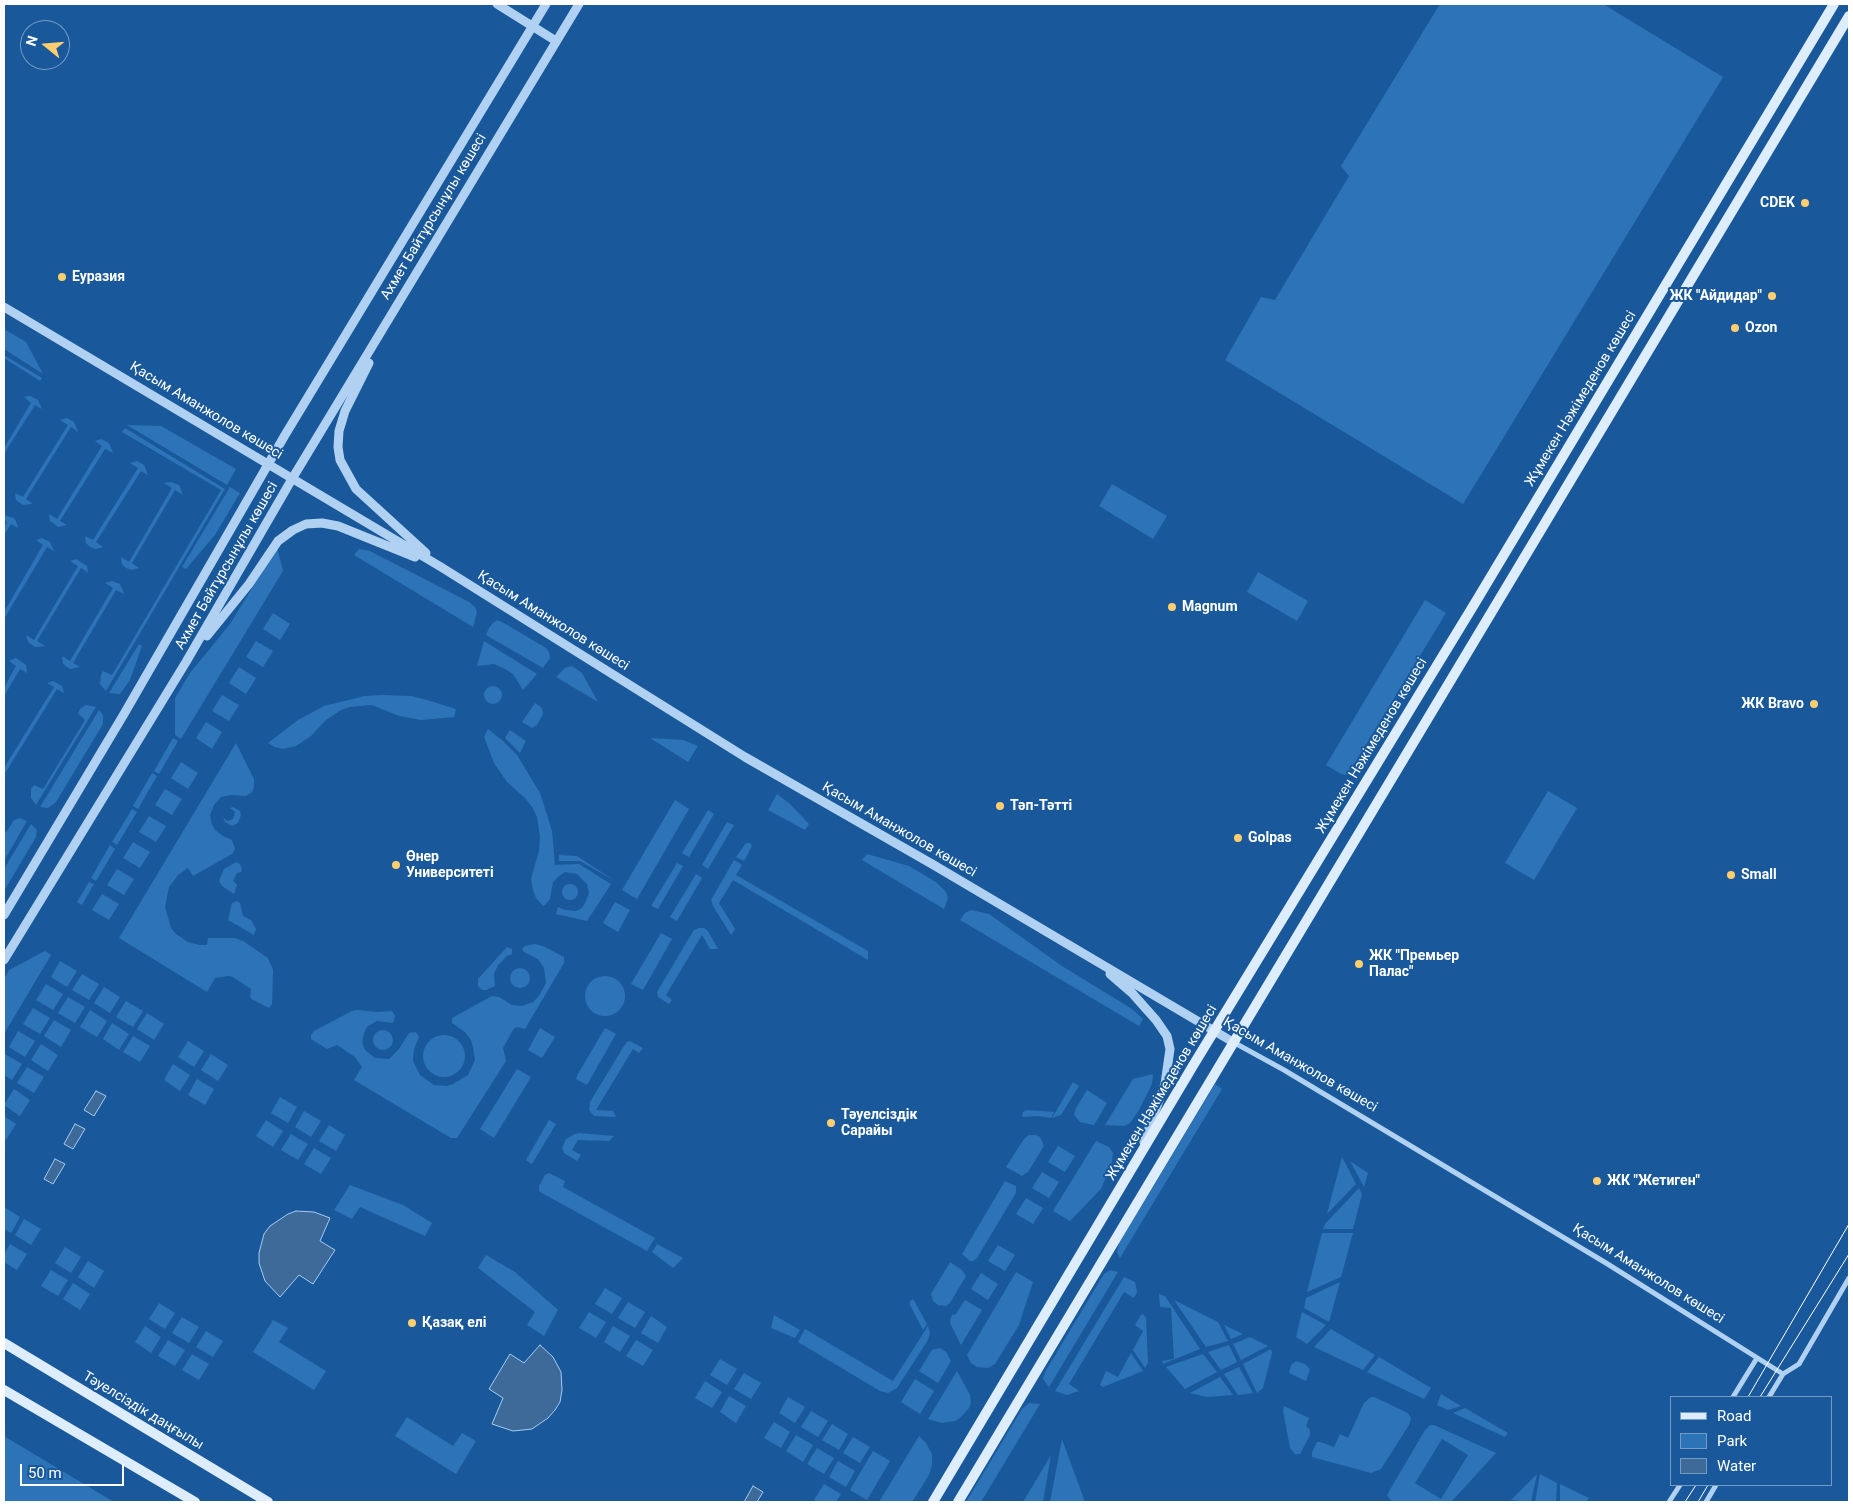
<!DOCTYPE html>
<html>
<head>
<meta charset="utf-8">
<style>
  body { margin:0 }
  #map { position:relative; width:1853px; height:1506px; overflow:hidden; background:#19599b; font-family:Roboto,sans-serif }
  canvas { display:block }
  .frame { position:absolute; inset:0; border:5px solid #fff; pointer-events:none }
  .legend { position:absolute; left:1670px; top:1396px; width:162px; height:90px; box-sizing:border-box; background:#19599b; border:1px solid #759bc3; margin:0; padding:6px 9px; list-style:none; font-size:15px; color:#fff }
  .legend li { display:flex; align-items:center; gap:10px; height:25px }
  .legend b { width:25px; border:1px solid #759bc3 }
  .north { position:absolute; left:20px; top:20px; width:50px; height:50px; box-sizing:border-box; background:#19599b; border:1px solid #759bc3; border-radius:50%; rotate:287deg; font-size:14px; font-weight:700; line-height:20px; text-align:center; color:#fff }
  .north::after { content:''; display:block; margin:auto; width:18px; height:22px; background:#ffce70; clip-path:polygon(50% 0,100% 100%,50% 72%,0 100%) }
  .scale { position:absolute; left:20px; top:1464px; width:104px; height:22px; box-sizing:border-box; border:2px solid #fff; border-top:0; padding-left:6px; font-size:15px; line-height:18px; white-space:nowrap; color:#fff; -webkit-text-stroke:4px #19599b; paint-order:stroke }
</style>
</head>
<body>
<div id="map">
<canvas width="1853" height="1506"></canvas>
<div class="frame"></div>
<ul class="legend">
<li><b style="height:6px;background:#deedfc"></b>Road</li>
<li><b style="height:14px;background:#2d73b8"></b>Park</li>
<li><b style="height:14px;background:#3d6a99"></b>Water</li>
</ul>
<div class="north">N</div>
<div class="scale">50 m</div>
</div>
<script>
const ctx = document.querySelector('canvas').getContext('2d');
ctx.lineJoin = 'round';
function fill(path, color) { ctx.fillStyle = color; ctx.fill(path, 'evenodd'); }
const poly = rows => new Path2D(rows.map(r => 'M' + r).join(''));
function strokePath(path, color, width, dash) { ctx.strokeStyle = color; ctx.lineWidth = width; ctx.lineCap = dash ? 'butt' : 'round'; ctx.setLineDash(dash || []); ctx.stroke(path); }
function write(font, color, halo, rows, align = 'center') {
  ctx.font = font + ' Roboto,sans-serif'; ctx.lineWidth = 4; ctx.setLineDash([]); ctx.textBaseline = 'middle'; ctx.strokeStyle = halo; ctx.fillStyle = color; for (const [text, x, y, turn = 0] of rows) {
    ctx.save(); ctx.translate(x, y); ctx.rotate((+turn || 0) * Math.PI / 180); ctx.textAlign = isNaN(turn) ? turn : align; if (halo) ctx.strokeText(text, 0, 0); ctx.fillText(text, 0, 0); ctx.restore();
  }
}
fill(poly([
  [1440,4,1603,4,1723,77,1463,504,1225,360,1261,297,1275,300,1349,176,1341,166],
  [4,329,26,342,43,374,4,349],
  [4,355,42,378,40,381,4,358],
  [30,396,38,400,42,409,35,405,4,454,4,448,31,403,24,397],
  [67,418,74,422,78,432,71,427,26,499,33,504,23,505,16,500,15,493,23,497,68,425,60,420],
  [127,425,161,426,236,469,227,485],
  [125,428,225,489,106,691,100,684,101,675,103,671,112,675,221,490,122,432],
  [101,439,109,443,113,453,105,449,60,521,67,525,58,527,50,521,49,514,57,519,102,446,95,441],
  [137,461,144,465,148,475,141,471,96,542,103,547,96,549,90,547,86,543,85,536,93,540,138,468,130,463],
  [171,482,179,485,183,495,175,490,132,563,139,568,132,570,126,568,122,564,121,557,129,562,172,488,164,483],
  [1112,484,1167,516,1153,539,1099,506],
  [230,487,240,493,215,535,186,569,182,567],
  [4,515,14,518,16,521,18,528,11,524,4,535,4,528,7,522,4,519],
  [42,538,50,542,54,551,47,547,4,619,4,612,43,545,36,540],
  [277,548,283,571,181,739,175,735,175,698,190,673,230,624],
  [359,549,370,551,469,602,475,607,477,612,473,627,354,555],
  [76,559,87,566,88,573,81,568,37,641,45,646,35,647,28,642,26,635,34,640,78,566,70,561],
  [1258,572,1308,601,1297,621,1247,592],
  [112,581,120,584,124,594,116,590,73,663,80,667,70,669,63,664,62,656,70,661,113,588,105,583],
  [1425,600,1446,613,1350,771,1346,775,1341,774,1326,765],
  [273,613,290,624,280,640,263,629],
  [497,620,504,623,546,648,549,652,550,658,543,668,486,635,489,628,493,623],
  [256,641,273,651,263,667,246,657],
  [484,641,537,674,523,690,513,674,505,669,494,664,477,666],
  [139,644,142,646,130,680,120,694,109,693],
  [16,658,26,665,27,673,20,669,4,696,4,688,16,666,9,661],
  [572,666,582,673,598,702,556,677,565,668],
  [239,667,256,678,246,694,229,683],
  [53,681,62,686,64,693,57,689,4,775,4,768,54,687,47,683],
  '484 695a9 9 0 1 1 18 0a9 9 0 1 1-18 0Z',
  [222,695,239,705,229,721,212,711],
  [382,695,411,696,427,700,456,709,454,717,421,720,399,716,372,705,350,707,341,710,326,720,311,736,296,746,283,749,275,747,268,743,298,720,324,706,365,696],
  [535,703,542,708,543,714,537,725,532,728,522,722],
  [86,705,96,707,36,805,31,798,31,789,34,785,43,789,85,720,78,713,80,709],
  [99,710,103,715,103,724,56,802,48,808,40,807],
  [206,722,222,732,212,749,196,738],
  [488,729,503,741,517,755,540,793,552,831,555,865,579,864,611,884,587,921,556,914,558,907,565,910,576,911,582,908,586,901,589,893,587,884,577,874,565,872,559,876,553,882,550,899,545,905,543,906,536,898,533,890,531,879,539,851,540,837,537,817,533,808,525,798,507,782,494,763,484,737],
  [510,730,526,741,520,753,505,738],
  [173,738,178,741,159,774,154,771],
  [650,738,683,740,698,746,688,762],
  [236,743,254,779,254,787,252,792,246,796,232,795,221,797,214,805,210,815,212,825,215,830,223,836,232,840,235,849,232,854,193,876,188,868,178,875,169,887,165,907,171,928,176,934,188,942,199,945,207,945,208,938,235,938,243,941,268,958,273,970,272,1004,269,1008,253,1000,250,997,251,989,233,977,228,976,215,978,207,992,119,938],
  [181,762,198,773,188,789,171,778],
  [152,773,157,776,138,809,133,806],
  [165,789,182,799,172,815,155,805],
  [1548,791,1577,808,1534,880,1505,863],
  [777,794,790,804,809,824,805,830,768,810],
  [675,800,689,809,637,899,622,890],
  [233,807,240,811,241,815,238,823,232,826,225,822,223,817,227,821,233,819,235,812,230,808],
  [132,809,137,812,117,845,112,842],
  [708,810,714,814,689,857,682,853],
  [149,816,166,826,156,842,139,832],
  [20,818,27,821,4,861,4,833,7,831,14,820],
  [727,822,734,825,708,869,702,865],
  [31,824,37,830,36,837,4,891,4,869],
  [133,842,150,852,140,868,123,858],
  [746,843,750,843,752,846,744,861,736,857],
  [110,845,115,849,96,881,91,878],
  [867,854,909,866,936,882,946,892,948,898,944,909,862,860],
  [559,855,577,856,615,881,580,861,559,861],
  [734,860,742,865,736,875,868,951,868,960,733,880,719,903,735,929,731,935,713,906,711,900],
  [236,862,240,864,242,870,241,872,237,873,233,881,237,885,234,894,222,886,219,881,224,869],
  [677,863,683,866,658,909,651,906],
  [117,869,134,879,124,895,107,885],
  [696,874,702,878,677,921,670,917],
  [89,882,94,884,82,905,77,902],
  '562 892a8 8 0 1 1 16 0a8 8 0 1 1-16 0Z',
  [102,894,119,904,109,920,92,910],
  [237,901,240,903,243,916,251,920,256,929,254,935,228,920,232,903],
  [615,902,630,910,618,932,603,923],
  [971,910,989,914,1062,966,1132,1009,1143,1019,1139,1026,960,920,965,913],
  [699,928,704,928,708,931,718,949,710,949,702,935,666,995,672,1000,669,1004,658,997,657,992,689,938,694,930],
  [661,933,672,939,643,990,631,984],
  [535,944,543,946,562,956,564,957,564,963,525,1029,516,1027,513,1030,503,1048,506,1061,457,1138,451,1138,354,1080,362,1067,355,1057,337,1045,327,1049,311,1039,311,1035,314,1031,352,1011,357,1010,378,1012,392,1011,395,1016,393,1023,377,1021,368,1026,365,1030,362,1042,365,1050,375,1058,389,1059,399,1049,409,1033,416,1032,419,1037,414,1049,413,1061,420,1075,434,1085,447,1086,453,1084,468,1075,475,1060,473,1047,471,1040,465,1032,452,1023,452,1018,492,996,499,997,512,1005,522,1006,533,1002,539,996,546,983,544,968,538,959,524,952,522,949,525,946],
  [507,947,512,949,512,954,507,956,498,965,494,974,495,986,486,990,482,990,478,986,478,979],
  [45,951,51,955,4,1034,4,979,9,970],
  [60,961,77,971,67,987,51,977],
  '510 978a10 10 0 1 1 20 0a10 10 0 1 1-20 0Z',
  [82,974,99,984,89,1000,72,990],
  '585 996a20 20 0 1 1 40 0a20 20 0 1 1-40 0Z',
  [46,984,63,994,53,1010,36,1000],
  [104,987,120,997,110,1013,94,1003],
  [68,997,85,1007,75,1023,58,1013],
  [126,1001,143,1011,133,1027,116,1017],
  [33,1008,50,1018,40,1034,23,1024],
  [90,1010,107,1021,97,1037,80,1027],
  [147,1013,164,1024,154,1040,137,1029],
  [54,1020,71,1030,61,1047,44,1036],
  [112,1023,129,1034,119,1050,103,1039],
  [540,1028,555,1037,542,1058,528,1050],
  [605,1028,616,1034,587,1085,576,1079,578,1074],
  '373 1040a10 10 0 1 1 20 0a10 10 0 1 1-20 0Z',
  [18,1031,35,1041,25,1057,9,1047],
  '423 1056a21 21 0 1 1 42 0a21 21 0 1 1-42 0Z',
  [133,1036,150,1046,140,1062,123,1052],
  [188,1041,204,1051,194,1067,178,1057],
  [630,1041,643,1048,639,1053,633,1049,596,1110,613,1111,616,1117,594,1116,589,1110,590,1102,624,1046,627,1042],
  [41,1044,58,1055,48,1071,31,1060],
  [5,1054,22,1064,12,1080,4,1075],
  [211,1054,228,1065,218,1081,201,1070],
  [173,1064,190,1075,180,1091,164,1080],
  [27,1067,44,1077,34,1093,17,1083],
  [517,1069,531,1077,494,1138,480,1129],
  [1153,1074,1152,1084,1139,1110,1130,1123,1124,1126,1105,1125,1133,1079],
  [197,1079,214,1089,205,1105,188,1095],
  [1073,1082,1079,1086,1061,1115,1052,1118],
  [1215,1084,1222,1089,1120,1258,1117,1252,1119,1243],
  [14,1089,30,1100,20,1116,4,1105],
  [1087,1090,1107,1103,1094,1125,1080,1122,1074,1115,1076,1108],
  [280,1097,297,1107,288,1123,271,1113],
  [1027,1110,1054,1112,1051,1118,1038,1116,1022,1117,1023,1112],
  [304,1111,321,1121,311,1137,295,1127],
  [4,1116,16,1124,6,1140,4,1138],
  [266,1120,283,1131,273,1147,256,1136],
  [549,1120,556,1124,532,1164,526,1160],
  [329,1125,345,1135,336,1151,319,1141],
  [291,1134,308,1144,298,1160,281,1150],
  [575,1134,579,1133,614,1136,609,1141,578,1140,572,1150,581,1155,577,1161,564,1153,562,1148,566,1139],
  [1029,1135,1036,1135,1040,1137,1044,1146,1028,1172,1022,1176,1006,1167,1024,1139],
  [1096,1141,1109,1147,1113,1153,1112,1162,1101,1189,1070,1221,1053,1211],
  [1058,1146,1075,1156,1065,1172,1048,1162],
  [314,1148,331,1158,321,1174,304,1164],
  [1342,1157,1356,1184,1327,1214],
  [1350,1161,1368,1173,1364,1187],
  [1042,1172,1059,1182,1049,1198,1032,1188],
  [549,1173,565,1181,563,1187,655,1238,647,1251,542,1193,539,1191,539,1186,545,1175],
  [1005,1181,1016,1186,1016,1193,977,1258,973,1261,970,1261,962,1254],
  [350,1185,403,1205,432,1223,425,1236,360,1207,352,1219,334,1210],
  [1359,1188,1362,1194,1353,1229,1323,1229,1325,1224],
  [1026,1198,1043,1208,1033,1224,1016,1214],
  [4,1207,20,1217,11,1233,4,1229],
  [24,1219,41,1229,31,1245,15,1235],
  [1322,1233,1353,1233,1341,1277,1307,1292],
  [10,1244,27,1254,17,1270,4,1262,4,1254],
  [657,1244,683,1258,673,1268,652,1252],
  [998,1245,1015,1255,1005,1271,988,1261],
  [65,1247,81,1257,71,1273,55,1263],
  [486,1255,515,1272,558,1310,544,1336,527,1325,535,1312,478,1268],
  [88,1261,104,1271,94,1288,78,1277],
  [950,1262,962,1270,966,1276,950,1303,946,1306,938,1305,933,1301,931,1294],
  [51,1270,68,1280,58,1296,41,1286],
  [1110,1270,1118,1272,1049,1387,1043,1379,1045,1372,1104,1274],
  [1016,1272,1033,1282,1019,1325,995,1364,988,1368,977,1367,971,1363,967,1355],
  [981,1273,998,1284,988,1300,971,1289],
  [1124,1277,1135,1282,1137,1292,1134,1298,1124,1292,1069,1384,1079,1391,1067,1395,1055,1391],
  [1340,1282,1329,1322,1304,1308,1306,1298],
  [73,1283,90,1294,80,1310,63,1299],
  [605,1288,622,1298,612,1314,595,1304],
  [1159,1294,1165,1296,1200,1349,1163,1364,1162,1361,1174,1359,1171,1308,1160,1307],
  [913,1299,927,1324,923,1330,910,1305,910,1301],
  [965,1300,982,1310,961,1345,950,1323,951,1317,953,1314,955,1315],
  [1174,1300,1218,1322,1228,1341,1206,1347],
  [628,1302,645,1312,635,1328,618,1318],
  [159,1303,175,1313,165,1329,149,1319],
  [589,1312,606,1322,596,1338,579,1328],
  [1302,1312,1326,1325,1307,1344,1296,1337],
  [1143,1314,1146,1318,1148,1363,1145,1368,1133,1350,1143,1331,1135,1325,1141,1315],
  [774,1315,800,1330,795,1338,771,1328],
  [651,1316,667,1327,658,1343,641,1333],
  [182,1317,199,1327,189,1343,172,1333],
  [273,1320,288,1328,279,1342,326,1371,314,1390,253,1352],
  [1224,1325,1243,1334,1231,1339],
  [145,1326,161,1337,151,1353,135,1342],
  [613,1326,630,1336,620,1352,604,1342],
  [928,1326,930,1333,928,1340,897,1388,888,1393,880,1391,798,1342,805,1329,893,1381],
  [1331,1329,1375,1355,1363,1370,1314,1347],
  [206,1331,223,1341,213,1357,196,1347],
  [1250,1337,1268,1346,1241,1360,1233,1344],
  [168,1340,185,1350,175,1366,158,1356],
  [636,1340,653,1350,643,1366,626,1356],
  [1229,1345,1237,1362,1221,1370,1208,1352],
  [940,1348,946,1352,951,1361,938,1383,919,1371,932,1350],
  [1271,1349,1272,1353,1263,1388,1257,1393,1243,1364],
  [1131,1353,1143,1371,1103,1387,1100,1385,1106,1371,1118,1377],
  [192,1354,209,1364,199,1380,182,1370],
  [1203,1354,1217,1372,1185,1389,1166,1367],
  [1379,1357,1431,1388,1424,1399,1367,1372],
  [720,1359,737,1369,727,1385,710,1375],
  [1296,1361,1305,1364,1310,1369,1306,1381,1289,1373,1291,1365],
  [1239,1367,1253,1393,1238,1395,1224,1374],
  [957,1371,970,1395,971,1403,969,1408,960,1418,955,1421,942,1423,928,1419],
  [744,1373,761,1383,751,1399,734,1389],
  [1220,1377,1233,1395,1207,1397,1190,1393],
  [915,1379,934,1391,920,1414,901,1402],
  [705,1381,722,1392,712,1408,695,1398],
  [1441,1394,1461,1406,1448,1410,1437,1405],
  [729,1396,746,1406,736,1423,720,1412],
  [788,1397,805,1407,795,1423,779,1413],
  [1371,1397,1374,1397,1408,1413,1411,1418,1409,1425,1381,1469,1371,1473,1312,1457,1312,1452,1317,1442,1321,1442,1334,1447,1340,1434,1348,1438,1364,1403],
  [1029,1403,1040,1404,981,1502,966,1502,1022,1409],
  [1284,1406,1309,1418,1306,1426,1310,1430,1310,1435,1300,1454,1295,1454,1290,1448,1283,1411],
  [1465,1408,1508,1433,1505,1437,1453,1413],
  [811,1411,828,1421,818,1437,801,1427],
  [407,1417,453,1446,462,1433,476,1441,456,1474,395,1436],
  [774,1422,790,1432,781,1448,764,1438],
  [832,1424,848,1434,839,1450,822,1440],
  [1430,1425,1434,1425,1496,1453,1451,1502,1392,1502,1387,1495,1425,1430],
  [1442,1439,1468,1455,1441,1499,1415,1483],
  [796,1435,813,1445,803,1462,786,1451],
  [4,1436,114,1502,4,1502],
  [919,1436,926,1443,932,1454,932,1465,929,1475,912,1502,879,1502],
  [853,1437,870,1447,860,1463,843,1453],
  [1062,1439,1085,1502,1050,1502],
  [817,1448,834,1458,824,1474,807,1464],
  [873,1451,890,1461,867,1500,850,1490],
  [1051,1455,1043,1502,1023,1502],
  [838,1461,855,1471,846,1487,829,1477],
  [1537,1474,1531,1502,1511,1500],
  [1540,1474,1557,1483,1556,1502,1535,1502],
  [824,1484,841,1494,836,1502,818,1502,814,1500],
  [1560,1484,1589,1498,1586,1502,1560,1502]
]), '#2d73b8');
const water = poly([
  [96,1091,106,1096,94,1116,84,1110,96,1091],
  [75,1124,85,1129,73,1149,64,1144,75,1124],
  [55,1159,65,1164,53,1184,44,1179,55,1159],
  [296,1211,314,1212,330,1218,320,1241,335,1250,313,1284,299,1275,280,1297,265,1281,259,1263,259,1253,264,1234,270,1226,288,1214,296,1211],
  [540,1345,553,1357,561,1372,562,1390,560,1402,555,1410,548,1418,532,1429,513,1431,492,1424,503,1398,489,1389,510,1354,524,1363,540,1345],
  [753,1486,763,1492,757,1502,744,1502,753,1486]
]);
fill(water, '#3d6a99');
strokePath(water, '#a3ccf3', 1);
strokePath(poly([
  [1233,1042,1284,1070,1606,1263,1783,1374],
  [1733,1397,1757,1358],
  [1769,1397,1783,1374,1799,1364,1849,1278],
  [1669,1502,1680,1485],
  [1706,1502,1716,1485]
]), '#b0d1f1', 5);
strokePath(poly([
  [497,4,556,41],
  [4,307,441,567,745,757,932,864,1233,1042],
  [369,363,345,411,339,431,338,447,340,460,356,489,426,553],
  [207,636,249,584,278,541,293,530,306,524,322,523,338,526,415,557],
  [4,915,124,714,285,435,546,4],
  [4,960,186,662,292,479,579,4],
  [1110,974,1132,993,1156,1020,1167,1036,1170,1049,1165,1084,1144,1142]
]), '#b0d1f1', 9);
strokePath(poly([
  [4,1343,268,1502],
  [4,1390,195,1502],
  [933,1502,1194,1064,1475,603,1834,4],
  [958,1502,1849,16]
]), '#deedfc', 10);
strokePath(poly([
  [1748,1397,1849,1224],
  [1760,1397,1849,1254],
  [1685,1502,1696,1485],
  [1698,1502,1708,1485]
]), '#fff', 1);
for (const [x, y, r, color] of [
  [1805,203,5,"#ffce70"],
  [62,277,5,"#ffce70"],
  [1772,296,5,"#ffce70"],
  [1735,328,5,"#ffce70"],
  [1172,607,5,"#ffce70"],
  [1814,704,5,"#ffce70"],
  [1000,806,5,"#ffce70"],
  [1238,838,5,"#ffce70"],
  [396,865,5,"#ffce70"],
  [1731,875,5,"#ffce70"],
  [1359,964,5,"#ffce70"],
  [831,1123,5,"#ffce70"],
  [1597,1181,5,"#ffce70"],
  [412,1323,5,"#ffce70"]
]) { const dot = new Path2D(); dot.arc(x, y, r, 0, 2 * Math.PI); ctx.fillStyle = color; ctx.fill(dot); strokePath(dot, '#19599b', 2); }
write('bold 14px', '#fff', '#19599b', [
  ["CDEK",1795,203,"right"],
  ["Еуразия",72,277],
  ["ЖК \"Айдидар\"",1762,296,"right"],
  ["Ozon",1745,328],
  ["Magnum",1182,607],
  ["ЖК Bravo",1804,704,"right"],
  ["Тәп-Тәтті",1010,806],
  ["Golpas",1248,838],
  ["Өнер",406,857],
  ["Университеті",406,873],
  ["Small",1741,875],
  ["ЖК \"Премьер",1369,956],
  ["Палас\"",1369,972],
  ["Тәуелсіздік",841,1115],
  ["Сарайы",841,1131],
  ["ЖК \"Жетиген\"",1607,1181],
  ["Қазақ елі",422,1323]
], 'left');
write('14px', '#fff', '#19599b', [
  ["Ахмет Байтұрсынұлы көшесі",434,217,-59],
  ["Жұмекен Нәжімеденов көшесі",1581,399,-59],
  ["Қасым Аманжолов көшесі",206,411,31],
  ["Ахмет Байтұрсынұлы көшесі",227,566,-60],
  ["Қасым Аманжолов көшесі",553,621,32],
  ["Жұмекен Нәжімеденов көшесі",1372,746,-59],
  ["Қасым Аманжолов көшесі",899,830,30],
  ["Қасым Аманжолов көшесі",1300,1065,30],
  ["Жұмекен Нәжімеденов көшесі",1162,1093,-59],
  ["Қасым Аманжолов көшесі",1648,1274,32],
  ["Тәуелсіздік даңғылы",143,1411,31]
]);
</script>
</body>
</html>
